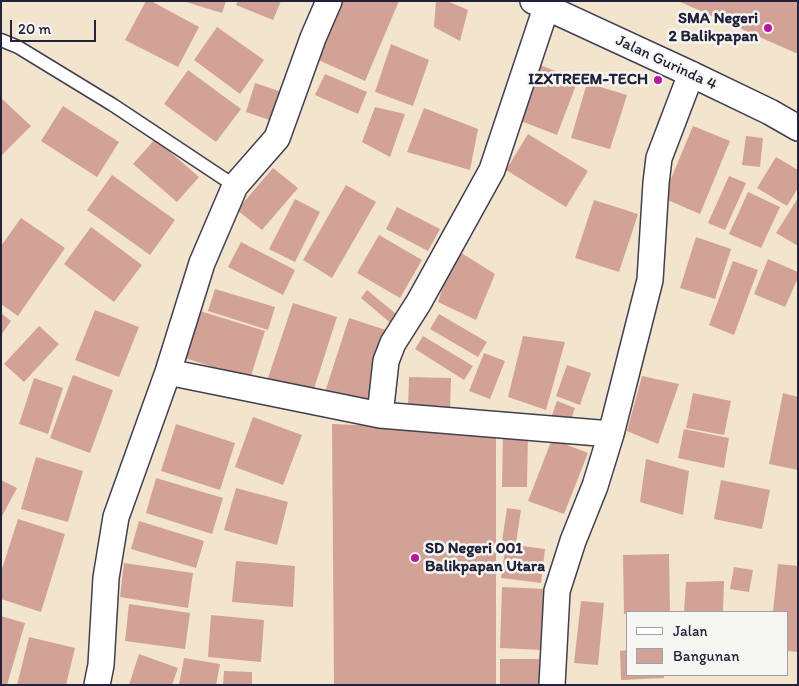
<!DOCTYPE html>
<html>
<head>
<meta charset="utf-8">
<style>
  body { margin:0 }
  #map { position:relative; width:799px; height:686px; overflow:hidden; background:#f3e4ce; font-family:Itim,sans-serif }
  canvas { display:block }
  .frame { position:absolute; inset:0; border:2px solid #22223b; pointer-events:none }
  .legend { position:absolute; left:626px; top:611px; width:162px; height:65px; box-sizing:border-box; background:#f6f6f2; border:1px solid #a1a1a9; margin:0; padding:6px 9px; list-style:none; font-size:15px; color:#22223b }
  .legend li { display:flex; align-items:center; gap:10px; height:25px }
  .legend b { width:25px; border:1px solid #a1a1a9 }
  .scale { position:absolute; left:10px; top:20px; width:86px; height:22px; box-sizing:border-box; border:2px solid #22223b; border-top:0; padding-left:6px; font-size:15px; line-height:18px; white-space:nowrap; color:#22223b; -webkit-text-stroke:4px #f6f6f2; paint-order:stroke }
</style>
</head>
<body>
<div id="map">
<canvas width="799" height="686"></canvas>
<div class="frame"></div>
<ul class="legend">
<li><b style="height:6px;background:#fff"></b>Jalan</li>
<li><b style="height:14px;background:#d3a297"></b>Bangunan</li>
</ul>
<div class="scale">20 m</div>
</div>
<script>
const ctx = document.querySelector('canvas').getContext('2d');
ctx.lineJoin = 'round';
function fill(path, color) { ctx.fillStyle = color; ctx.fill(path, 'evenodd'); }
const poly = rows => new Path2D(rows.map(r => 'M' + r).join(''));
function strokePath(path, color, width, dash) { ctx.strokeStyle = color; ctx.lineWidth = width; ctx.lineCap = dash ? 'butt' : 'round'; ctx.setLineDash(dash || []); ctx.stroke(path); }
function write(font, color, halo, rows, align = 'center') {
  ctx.font = font + ' Itim,sans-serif'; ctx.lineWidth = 5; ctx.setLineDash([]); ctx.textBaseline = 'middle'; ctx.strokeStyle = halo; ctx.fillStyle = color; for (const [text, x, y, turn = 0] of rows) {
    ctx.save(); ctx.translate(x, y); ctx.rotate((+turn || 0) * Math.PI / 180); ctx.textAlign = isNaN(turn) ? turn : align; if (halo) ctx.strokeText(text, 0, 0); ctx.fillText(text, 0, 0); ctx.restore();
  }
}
fill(poly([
  [146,1,151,1,199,27,178,67,125,40],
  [183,1,226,1,222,13],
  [238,1,281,1,273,20,236,5],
  [339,1,399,1,365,81,314,58],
  [436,1,447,1,468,10,460,41,434,27],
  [678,1,798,1,798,54],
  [217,27,264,60,240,94,194,60],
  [391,44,429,60,413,106,375,92],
  [535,63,578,80,557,135,513,118],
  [188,70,241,109,216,142,164,104],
  [325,74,367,92,358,114,315,95],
  [255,83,285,93,275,122,246,112],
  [587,83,627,95,610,149,571,138],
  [1,98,31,126,1,156],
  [63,106,119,142,97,177,41,141],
  [375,107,405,114,390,157,362,142],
  [424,108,478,129,470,170,407,152],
  [693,126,730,141,700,214,663,198],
  [528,134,588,171,566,207,506,170],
  [746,136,763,138,760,167,742,165],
  [155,139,199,177,177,202,133,164],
  [776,157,798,170,798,188,787,206,757,188],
  [273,168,298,188,262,230,237,210],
  [112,175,175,220,150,255,87,210],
  [729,176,746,183,725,230,708,223],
  [346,185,376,202,332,278,303,260],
  [748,192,780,207,761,248,729,234],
  [798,198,798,246,776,233],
  [295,199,320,212,295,262,269,249],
  [594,200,638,214,619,272,575,258],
  [397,207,440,229,428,251,386,229],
  [21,218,65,248,18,316,1,304,1,246],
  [91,227,142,265,114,302,64,264],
  [379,235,422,260,400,298,357,273],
  [696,237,731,249,715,299,680,288],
  [241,242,295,270,283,295,228,267],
  [455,249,495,274,476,320,438,302],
  [768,259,798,272,798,278,785,307,754,294],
  [733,261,758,270,734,335,709,325],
  [215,289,275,307,268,330,208,311],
  [367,290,401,318,394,326,361,298],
  [293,303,337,317,312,395,267,381],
  [95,310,139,327,119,377,75,360],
  [200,311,265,331,250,379,185,358],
  [1,313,11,321,1,335],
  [439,314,487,342,478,357,430,329],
  [349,318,392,332,369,406,325,392],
  [39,326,59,344,24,382,4,364],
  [423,336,473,366,464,380,415,349],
  [523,336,565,342,546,410,508,397],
  [484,353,505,361,490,399,469,391],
  [567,365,591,373,580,405,556,396],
  [73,375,113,390,90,453,50,438],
  [642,376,679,384,658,444,627,431],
  [409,377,451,378,450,411,408,409],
  [34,378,63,388,48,434,19,424],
  [693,393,731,401,724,435,686,428],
  [783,393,798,397,798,470,769,464],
  [557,401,575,408,569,425,551,418],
  [253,417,302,435,283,485,235,467],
  [176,424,235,443,220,490,161,471],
  [332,424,496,431,496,685,334,685],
  [684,429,729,438,724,468,678,458],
  [503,432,528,433,527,487,502,487],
  [552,439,588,453,564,514,528,501],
  [36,457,83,471,68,522,21,509],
  [646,459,689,471,683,515,640,502],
  [156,478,223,498,212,534,146,513],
  [1,480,17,488,1,518],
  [721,480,770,490,762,529,714,519],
  [236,488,288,502,277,545,224,530],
  [507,508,521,510,516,543,502,541],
  [18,519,65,534,41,612,1,599,1,572],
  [139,521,204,541,196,568,131,549],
  [506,544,545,549,541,583,501,578],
  [669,554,670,612,628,612,628,614,624,614,623,555],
  [236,561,295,566,293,607,232,602],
  [124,563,193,573,188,608,120,597],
  [778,564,798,566,798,652,788,651,788,612,773,612],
  [734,567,753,570,749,592,730,589],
  [724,581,723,612,684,612,686,582],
  [502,587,545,589,542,650,500,648],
  [581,601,604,603,598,665,574,663],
  [129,604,190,613,185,649,125,641],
  [211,615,264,620,261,662,208,657],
  [1,616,25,623,7,685,1,685],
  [29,637,75,648,66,685,17,685],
  [628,650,628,675,664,675,664,678,621,680,620,651],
  [139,654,178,668,172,685,129,685],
  [184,658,220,664,216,685,179,685],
  [500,659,547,659,546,685,500,685],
  [224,671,252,672,252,685,223,685]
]), '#d3a297');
const service = poly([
  [1,40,18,47,113,105,235,186]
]);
const minor = poly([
  [533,1,691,74,770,112,798,128],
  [168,372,380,415,611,434],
  [380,415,386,361,393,343,419,302,492,170,546,8],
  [97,685,101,665,106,578,116,517,168,372,202,263,235,186,277,138,313,38,329,1],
  [552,685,557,591,573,541,595,486,611,434,650,280,656,183,659,158,691,74]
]);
strokePath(service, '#413f51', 15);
strokePath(minor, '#413f51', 28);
strokePath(service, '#fff', 12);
strokePath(minor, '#fff', 25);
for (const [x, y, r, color] of [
  [768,28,5,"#b5179e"],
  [658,80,5,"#b5179e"],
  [415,558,5,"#b5179e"]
]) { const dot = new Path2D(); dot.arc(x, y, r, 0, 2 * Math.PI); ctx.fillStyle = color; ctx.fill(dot); strokePath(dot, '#f6f6f2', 2); }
write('bold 16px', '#22223b', '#f6f6f2', [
  ["SMA Negeri",758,19],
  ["2 Balikpapan",758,37],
  ["IZXTREEM-TECH",648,80],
  ["SD Negeri 001",425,549,"left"],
  ["Balikpapan Utara",425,567,"left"]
], 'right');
write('16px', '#22223b', '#f6f6f2', [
  ["Jalan Gurinda 4",666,63,25]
]);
</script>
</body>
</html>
